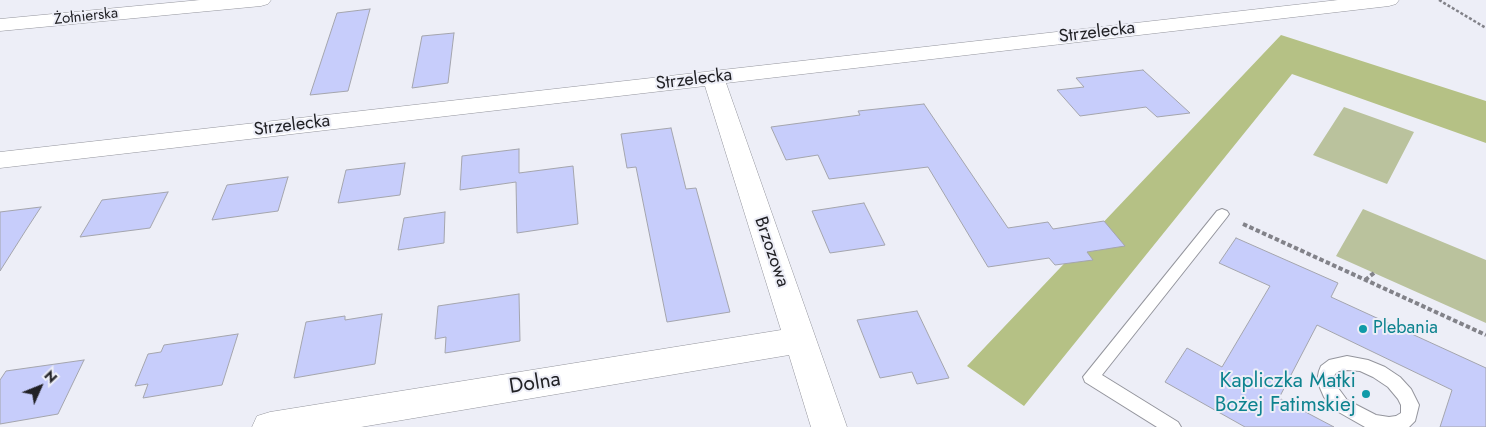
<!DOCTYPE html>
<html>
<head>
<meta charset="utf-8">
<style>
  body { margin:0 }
  #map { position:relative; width:1486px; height:427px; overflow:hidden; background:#edeef7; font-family:Jost,sans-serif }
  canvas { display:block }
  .north { position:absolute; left:15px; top:362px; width:50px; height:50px; -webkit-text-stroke:4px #edeef7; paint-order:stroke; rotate:46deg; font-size:14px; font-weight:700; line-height:20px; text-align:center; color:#212125 }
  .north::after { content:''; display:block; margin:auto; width:18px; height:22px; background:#212125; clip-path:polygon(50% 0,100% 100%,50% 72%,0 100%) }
</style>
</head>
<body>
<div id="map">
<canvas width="1486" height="427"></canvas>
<div class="north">N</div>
</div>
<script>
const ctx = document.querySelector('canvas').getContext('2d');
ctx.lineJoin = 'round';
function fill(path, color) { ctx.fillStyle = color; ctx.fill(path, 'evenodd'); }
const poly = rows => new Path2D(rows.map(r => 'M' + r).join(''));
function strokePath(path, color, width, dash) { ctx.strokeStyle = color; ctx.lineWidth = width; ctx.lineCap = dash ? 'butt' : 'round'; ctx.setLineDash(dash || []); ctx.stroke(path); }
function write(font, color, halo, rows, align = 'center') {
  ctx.font = font + ' Jost,sans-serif'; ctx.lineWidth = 4; ctx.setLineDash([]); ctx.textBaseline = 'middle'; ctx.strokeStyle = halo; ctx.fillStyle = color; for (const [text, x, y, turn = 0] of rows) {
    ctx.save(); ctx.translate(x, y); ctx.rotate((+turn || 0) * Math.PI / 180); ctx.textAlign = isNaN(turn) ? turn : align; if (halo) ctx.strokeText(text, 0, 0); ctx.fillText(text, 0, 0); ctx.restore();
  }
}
fill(poly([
  [1344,107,1414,132,1387,184,1313,155],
  [1363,209,1486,260,1486,323,1336,256]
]), '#bac29d');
fill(poly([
  [1281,35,1486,101,1486,143,1292,74,1024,406,967,366]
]), '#b5c185');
const building = poly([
  [370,9,348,91,310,95,337,13,370,9],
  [454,33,448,83,412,88,422,36,454,33],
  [1143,70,1190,113,1157,117,1146,107,1080,116,1057,90,1084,87,1076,78,1143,70],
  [924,104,1008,228,1048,222,1053,229,1104,221,1125,246,1087,252,1093,260,1055,265,1049,258,988,267,928,167,829,179,818,155,786,160,771,127,860,115,858,111,924,104],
  [671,128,686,189,696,188,730,312,667,322,636,167,627,168,621,134,671,128],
  [519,149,519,173,573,166,578,224,517,233,516,182,460,190,462,156,519,149],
  [405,163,400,195,338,203,346,170,405,163],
  [288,177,278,211,212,220,227,185,288,177],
  [168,192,150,228,80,237,102,200,168,192],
  [864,203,885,245,830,253,812,211,864,203],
  [41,207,26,230,0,271,0,212,41,207],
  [445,212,444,243,398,250,404,218,445,212],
  [1236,238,1338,283,1331,297,1486,368,1486,427,1440,427,1452,390,1317,325,1279,398,1334,427,1245,427,1165,382,1187,348,1222,367,1270,286,1219,263,1236,238],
  [519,294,520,341,445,353,446,337,435,339,438,306,519,294],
  [917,311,949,378,917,384,912,372,880,378,857,320,917,311],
  [382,314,375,364,294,378,306,322,345,316,345,320,382,314],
  [238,334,222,385,143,398,148,384,135,386,148,354,161,352,164,345,238,334],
  [84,360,58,414,0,424,0,380,6,371,84,360]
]);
fill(building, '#c7cdfb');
strokePath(building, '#a4a5ad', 1);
const service = poly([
  [1222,209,1227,211,1229,214,1227,217,1102,375,1178,422,1181,427,1157,427,1085,382,1083,377,1217,211,1222,209],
  [1347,356,1368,360,1385,367,1400,377,1411,389,1419,405,1415,421,1409,427,1365,427,1335,410,1324,397,1317,381,1319,371,1321,366,1329,360,1347,356],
  [1347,370,1360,371,1373,377,1388,387,1398,399,1401,405,1401,413,1396,416,1389,417,1376,415,1347,400,1333,381,1335,374,1339,371,1347,370]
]);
const minor = poly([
  [200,0,271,0,268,4,261,6,0,31,0,19,200,0],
  [1338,0,1399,0,1396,4,1389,6,726,83,847,427,811,427,789,355,361,427,252,427,257,416,270,412,781,330,705,86,0,168,0,152,1338,0]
]);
strokePath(service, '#94959d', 2);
strokePath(minor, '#94959d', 1);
strokePath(poly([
  [1439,0,1486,28]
]), '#828289', 2.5, [3, 2]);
strokePath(poly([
  [1243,224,1486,335],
  [1365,280,1374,273]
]), '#828289', 4, [4.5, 2.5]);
fill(service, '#fff');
fill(minor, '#fff');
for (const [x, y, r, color] of [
  [1363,329,5,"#0f9aa8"],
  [1366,394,5,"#0f9aa8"]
]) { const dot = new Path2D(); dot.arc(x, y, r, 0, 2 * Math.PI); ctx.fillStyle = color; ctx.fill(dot); strokePath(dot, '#edeef7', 2); }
write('15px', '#212125', '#edeef7', [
  ["Żołnierska",86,17,-6]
]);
write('18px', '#212125', '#edeef7', [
  ["Strzelecka",1097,33,-7],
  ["Strzelecka",694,80,-7],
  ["Strzelecka",292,126,-7],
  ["Brzozowa",771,252,71]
]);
write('18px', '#0d838f', '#edeef7', [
  ["Plebania",1373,329]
], 'left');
write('21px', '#0d838f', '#edeef7', [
  ["Kapliczka Matki",1356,382],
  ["Bożej Fatimskiej",1356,406]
], 'right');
write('21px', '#212125', '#edeef7', [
  ["Dolna",535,384,-9]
]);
</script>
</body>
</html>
